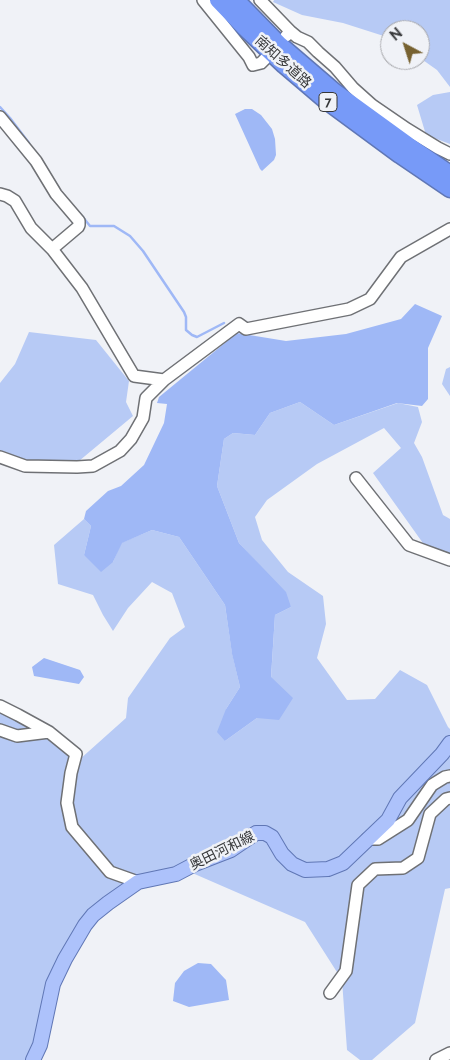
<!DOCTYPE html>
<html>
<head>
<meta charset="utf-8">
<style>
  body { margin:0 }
  #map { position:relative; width:450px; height:1060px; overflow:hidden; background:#f0f2f7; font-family:Raleway,sans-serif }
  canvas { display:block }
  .north { position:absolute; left:380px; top:20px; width:50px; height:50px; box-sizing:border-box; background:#f0f2f7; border:1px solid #a6a7ab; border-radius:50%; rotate:320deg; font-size:14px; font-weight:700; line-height:20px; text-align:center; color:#363739 }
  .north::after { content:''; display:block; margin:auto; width:18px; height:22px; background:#776231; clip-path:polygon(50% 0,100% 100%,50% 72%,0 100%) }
</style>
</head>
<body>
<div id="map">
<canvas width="450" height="1060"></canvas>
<div class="north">N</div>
</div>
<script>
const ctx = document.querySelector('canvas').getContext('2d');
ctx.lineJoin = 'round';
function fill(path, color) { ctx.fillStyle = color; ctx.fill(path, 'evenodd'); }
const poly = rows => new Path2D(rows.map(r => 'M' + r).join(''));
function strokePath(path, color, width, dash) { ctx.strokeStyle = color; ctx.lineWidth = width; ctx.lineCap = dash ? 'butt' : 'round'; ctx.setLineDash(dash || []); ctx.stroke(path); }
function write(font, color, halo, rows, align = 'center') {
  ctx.font = font + ' Raleway,"Noto Sans JP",sans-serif'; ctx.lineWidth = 5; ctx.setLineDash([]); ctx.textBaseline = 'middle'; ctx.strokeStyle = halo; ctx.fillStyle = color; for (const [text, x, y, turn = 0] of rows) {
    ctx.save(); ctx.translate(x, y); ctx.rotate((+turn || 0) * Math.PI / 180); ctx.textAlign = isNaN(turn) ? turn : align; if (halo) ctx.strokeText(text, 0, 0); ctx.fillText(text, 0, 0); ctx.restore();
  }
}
fill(poly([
  [274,0,450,0,450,87,437,70,420,58,420,30,390,30,390,38,343,23,302,15,273,2],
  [450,92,450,144,426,135,417,105,433,95],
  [29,332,96,340,129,381,126,402,133,416,79,461,26,461,0,452,0,383,15,364],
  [450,367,450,396,442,384,446,369],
  [300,402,334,425,398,403,418,407,422,422,414,443,422,457,443,515,450,519,450,554,425,546,373,473,401,448,384,428,317,464,267,500,255,517,262,540,288,572,323,596,326,624,317,658,347,700,375,699,400,670,427,685,448,727,450,729,450,888,445,889,415,1023,372,1060,360,1060,347,1050,342,980,305,922,190,872,140,876,89,912,28,1060,0,1060,0,713,48,738,79,760,126,718,128,698,170,638,185,627,172,593,152,582,128,608,113,631,103,615,93,595,58,584,54,545,84,519,91,526,84,555,113,562,121,543,152,530,179,537,225,605,232,653,240,687,226,709,225,741,257,718,271,678,275,615,291,607,261,567,239,543,217,486,224,439,233,433,255,435,270,413]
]), '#b7caf5');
fill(poly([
  [245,109,252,109,261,115,272,129,275,139,276,155,274,160,262,171,260,169,235,114],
  [415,304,442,316,428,348,428,399,422,406,397,403,334,425,300,402,270,413,255,435,233,433,224,439,217,486,239,543,286,592,291,607,275,615,271,677,293,698,279,720,257,718,225,741,217,732,226,709,240,687,232,654,225,605,179,537,152,530,122,543,113,562,101,572,84,555,91,526,84,519,86,511,108,491,121,486,144,465,164,423,167,404,157,403,159,397,237,333,286,341,346,334,401,319],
  [44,658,80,670,84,677,79,684,34,676,32,667],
  [198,963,211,964,226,980,229,1000,189,1007,173,1001,175,983,184,971]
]), '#9fb8f6');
strokePath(poly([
  [0,107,10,118,29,143],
  [82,216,90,226,114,226,130,236,143,251,184,312,186,317,186,330,192,335,197,337,224,323]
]), '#9fb8f6', 2.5);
const minor = poly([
  [203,0,249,57,253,65,261,63,265,59],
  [260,0,291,32],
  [286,36,291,32,297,37,308,42,318,52,335,67,353,88,372,105,407,129,438,148,450,154],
  [0,117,36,161,56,194,79,221,79,225,78,227,52,249],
  [0,194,7,196,15,201,31,228,52,249,82,288,134,376,164,380],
  [0,457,25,466,77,467,93,466,120,451,131,439,143,418,146,398,164,380,239,324,246,329,349,309,370,299,401,257,450,229],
  [356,478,409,545,450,560],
  [0,706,18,715,49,732,76,754,71,773,67,803,72,827,110,872,138,882],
  [0,730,17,736,49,732],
  [367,839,378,839,408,820,432,785,445,777,450,776],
  [330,993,346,971,358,885,375,869,403,868,418,858,430,814,446,799,450,798],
  [436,1060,450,1053]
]);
const major = poly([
  [33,1060,40,1045,53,984,65,959,85,925,93,915,108,903,138,882,176,874,195,864,231,850,256,833,265,833,272,837,282,854,292,864,305,870,328,869,343,863,388,820,400,798,442,754,450,743]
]);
const highway = poly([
  [218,0,244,27,284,65,324,99,400,155,450,189],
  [236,0,279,44,335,92,408,145,450,174]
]);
strokePath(minor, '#6f7175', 14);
strokePath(major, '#6077b5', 16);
strokePath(highway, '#6077b5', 19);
strokePath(minor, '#fff', 11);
strokePath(major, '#adc2fb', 14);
strokePath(highway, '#779af8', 16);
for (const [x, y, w] of [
  [328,102,18]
]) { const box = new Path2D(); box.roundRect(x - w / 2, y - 9.5, w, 19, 4); ctx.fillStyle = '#f0f2f7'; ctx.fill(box); strokePath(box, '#363739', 1); }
write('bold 12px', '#363739', null, [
  ["7",328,102]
]);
write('14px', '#363739', '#f0f2f7', [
  ["南知多道路",283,62,42],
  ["奥田河和線",222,851,-26]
]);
</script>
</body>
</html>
